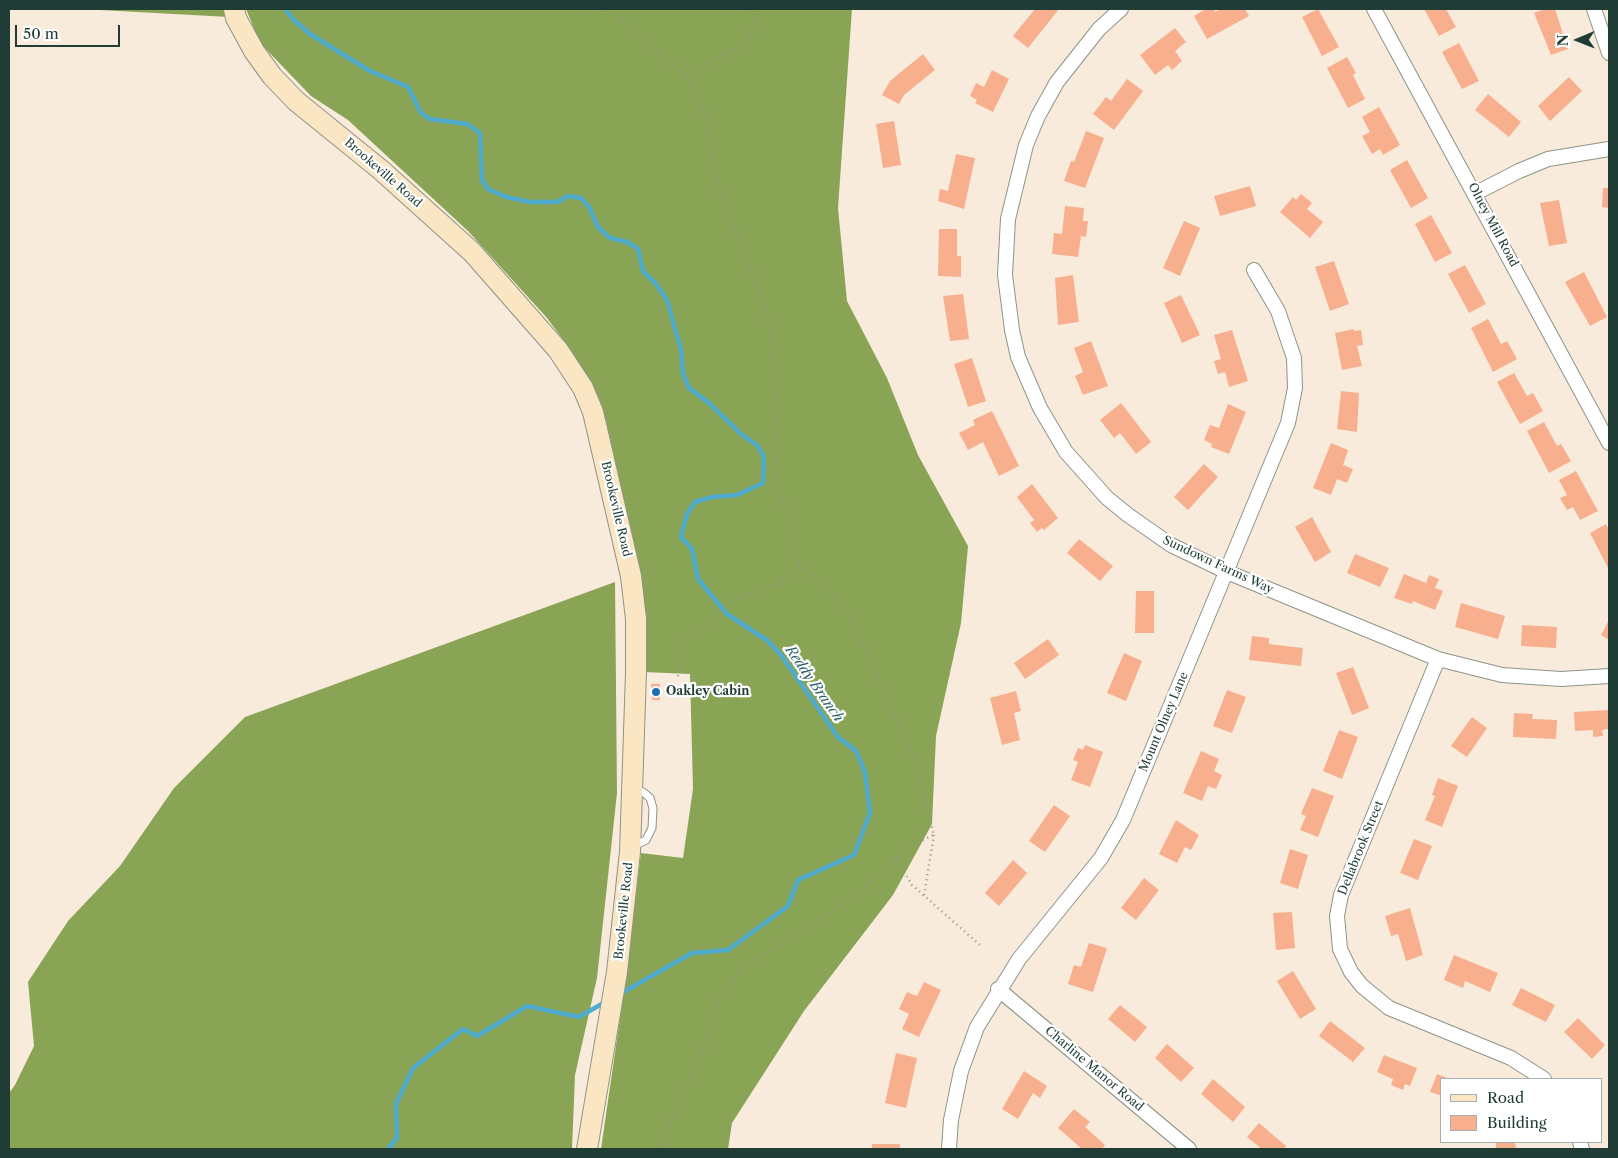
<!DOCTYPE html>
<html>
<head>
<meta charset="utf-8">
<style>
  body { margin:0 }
  #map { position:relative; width:1618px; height:1158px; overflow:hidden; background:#f9ebdb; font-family:"Libre Caslon Text",serif }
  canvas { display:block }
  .frame { position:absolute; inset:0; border:10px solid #1f3d34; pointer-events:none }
  .legend { position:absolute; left:1440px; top:1078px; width:162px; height:65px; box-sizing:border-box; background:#fff; border:1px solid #a5b1ae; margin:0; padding:6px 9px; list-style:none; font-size:15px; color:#1f3d34 }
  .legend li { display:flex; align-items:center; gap:10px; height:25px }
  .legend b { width:25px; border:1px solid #a5b1ae }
  .north { position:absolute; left:1553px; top:15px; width:50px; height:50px; -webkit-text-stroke:4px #fff; paint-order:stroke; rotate:269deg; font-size:14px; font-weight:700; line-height:20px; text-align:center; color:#1f3d34 }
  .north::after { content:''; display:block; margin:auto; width:18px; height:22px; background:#1f3d34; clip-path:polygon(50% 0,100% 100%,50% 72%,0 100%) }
  .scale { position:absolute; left:15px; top:25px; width:105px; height:22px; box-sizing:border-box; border:2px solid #1f3d34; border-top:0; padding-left:6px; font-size:15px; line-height:18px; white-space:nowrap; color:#1f3d34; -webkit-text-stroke:4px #fff; paint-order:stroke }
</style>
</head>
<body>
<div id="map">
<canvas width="1618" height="1158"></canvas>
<div class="frame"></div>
<ul class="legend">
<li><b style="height:6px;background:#fbe6c4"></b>Road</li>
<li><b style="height:14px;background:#f7af8e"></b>Building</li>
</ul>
<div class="north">N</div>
<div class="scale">50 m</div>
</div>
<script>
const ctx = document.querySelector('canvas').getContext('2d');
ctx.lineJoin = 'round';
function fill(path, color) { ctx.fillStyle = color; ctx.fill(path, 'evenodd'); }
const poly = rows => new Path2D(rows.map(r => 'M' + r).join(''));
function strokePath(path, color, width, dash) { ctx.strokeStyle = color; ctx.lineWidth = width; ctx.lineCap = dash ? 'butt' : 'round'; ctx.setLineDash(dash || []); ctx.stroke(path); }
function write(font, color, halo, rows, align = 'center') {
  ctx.font = font + ' "Libre Caslon Text",serif'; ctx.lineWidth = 4.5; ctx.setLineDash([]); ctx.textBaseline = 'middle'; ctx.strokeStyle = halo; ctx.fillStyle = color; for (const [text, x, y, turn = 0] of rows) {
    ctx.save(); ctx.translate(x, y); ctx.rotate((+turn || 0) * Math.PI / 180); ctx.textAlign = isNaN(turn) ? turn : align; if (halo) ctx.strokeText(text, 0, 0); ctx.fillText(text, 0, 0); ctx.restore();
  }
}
fill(poly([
  [81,9,227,9,229,17],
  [246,9,852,9,838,208,847,301,887,378,918,455,968,546,961,623,936,736,932,824,893,895,804,1011,732,1123,728,1149,601,1149,627,970,641,853,683,858,693,789,690,674,644,672,647,619,638,563,606,420,573,353,547,318,468,231,348,120,311,96,260,43],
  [615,582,617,793,597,978,575,1075,572,1149,9,1149,9,1093,15,1085,34,1046,28,982,68,921,120,866,174,788,245,717]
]), '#8aa456');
strokePath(poly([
  [285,9,294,20,310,34,370,71,408,87,421,113,430,119,467,124,480,133,482,180,488,189,506,197,530,202,557,202,568,196,581,198,589,207,598,227,610,238,627,242,638,249,643,271,656,284,667,300,681,349,683,374,689,388,709,403,741,434,758,446,764,458,763,483,737,495,712,497,695,502,687,514,681,537,692,549,698,579,727,614,768,641,781,655,838,737,856,751,865,772,870,813,854,855,798,880,788,906,728,950,692,953,620,994],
  [388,1149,397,1138,396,1104,413,1068,463,1029,477,1036,527,1006,579,1017,605,1002]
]), '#4facce', 4.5);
fill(poly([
  [1035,9,1059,9,1028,48,1013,36],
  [1206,9,1214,9,1215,12,1221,9,1245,9,1249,16,1207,39,1194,16],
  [1318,9,1339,47,1322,56,1302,17],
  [1424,9,1446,9,1456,27,1439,36],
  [1545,9,1555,9,1568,49,1551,55,1534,13],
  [1175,28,1186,42,1175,51,1182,61,1172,70,1168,65,1155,75,1140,55],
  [1459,43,1479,81,1462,89,1442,52],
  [923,54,935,70,904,95,899,104,882,95,890,81],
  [1347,57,1356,73,1353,75,1365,99,1348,108,1327,68],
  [992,70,1009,79,993,112,975,103,977,100,970,96,976,83,984,87],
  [1569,77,1582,91,1550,121,1538,106],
  [1127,79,1143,91,1114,130,1093,114,1106,97,1111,101],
  [1488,94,1521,122,1509,137,1475,110],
  [1379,107,1400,145,1383,155,1380,149,1372,154,1362,136,1370,132,1362,117],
  [894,121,901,165,883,168,876,124],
  [1086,131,1104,138,1085,188,1064,181,1071,161,1074,162],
  [956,154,975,158,964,209,938,201,940,189,948,191],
  [1407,160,1428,198,1411,208,1390,170],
  [1250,186,1256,206,1220,216,1214,196],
  [1603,188,1609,188,1609,208,1602,207],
  [1301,194,1312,203,1307,209,1323,222,1310,238,1280,212,1293,197,1296,200],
  [1559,200,1567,243,1549,246,1540,203],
  [1065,206,1084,208,1083,221,1088,221,1086,237,1081,236,1078,257,1052,254,1054,233,1062,234],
  [1431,215,1452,253,1435,262,1415,224],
  [1184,221,1200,228,1180,276,1163,268],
  [939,229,957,229,957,256,961,256,961,277,938,276],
  [1334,261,1349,304,1330,311,1315,267],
  [1465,265,1486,304,1469,313,1448,274],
  [1584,272,1607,317,1590,326,1565,282],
  [1073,275,1079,322,1058,325,1055,278],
  [963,294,969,339,950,341,943,296],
  [1181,295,1200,335,1182,343,1164,303],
  [1488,319,1501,344,1507,341,1517,359,1493,372,1471,328],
  [1354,329,1354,331,1361,330,1363,345,1357,346,1362,366,1342,370,1335,333],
  [1232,330,1248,381,1229,387,1225,372,1218,374,1214,361,1221,359,1214,335],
  [1091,341,1108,386,1083,395,1075,376,1083,372,1074,348],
  [972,358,986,401,968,407,954,364],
  [1514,373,1527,396,1533,393,1543,411,1520,424,1497,382],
  [1341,391,1359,393,1357,432,1337,429],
  [1121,403,1151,442,1136,454,1120,433,1114,438,1100,420],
  [1228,404,1246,412,1229,454,1211,447,1212,444,1204,440,1210,425,1219,428],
  [992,411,1019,466,999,476,983,442,968,450,959,433,975,425,973,420],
  [1544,422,1557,446,1561,444,1571,461,1549,473,1527,431],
  [1331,443,1348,450,1343,465,1353,469,1347,483,1337,479,1331,495,1313,488],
  [1204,464,1218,477,1188,510,1174,497],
  [1576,471,1598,511,1580,520,1573,507,1567,510,1560,498,1567,495,1559,480],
  [1032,484,1058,518,1044,530,1042,528,1037,532,1030,523,1034,520,1017,497],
  [1312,517,1331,552,1315,562,1295,527],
  [1606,524,1609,530,1609,570,1590,533],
  [1079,539,1113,566,1100,581,1067,553],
  [1355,554,1389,568,1380,587,1347,573],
  [1404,574,1426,583,1429,575,1439,579,1435,588,1443,591,1435,610,1413,601,1412,604,1394,598],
  [1136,591,1154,591,1154,633,1135,633],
  [1461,603,1505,616,1498,639,1455,627],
  [1609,620,1609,640,1601,635],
  [1522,625,1557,627,1556,648,1521,646],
  [1252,636,1269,638,1269,644,1303,648,1301,666,1249,660],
  [1048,639,1059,655,1025,679,1014,663],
  [1124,653,1142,661,1126,701,1107,693],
  [1353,667,1369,708,1352,715,1336,673],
  [651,684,660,684,660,700,652,700],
  [1227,690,1246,697,1232,733,1213,726],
  [1016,691,1021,711,1014,713,1020,740,1002,745,990,698],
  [1609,710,1609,729,1602,730,1603,736,1593,737,1593,730,1575,731,1574,712],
  [1514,713,1533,714,1532,719,1557,720,1556,739,1513,737],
  [1472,717,1487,728,1467,757,1451,746],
  [1339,730,1358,737,1342,779,1323,771],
  [1085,745,1103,752,1090,787,1071,780,1078,762,1073,760,1078,748,1083,750],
  [1201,751,1219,759,1214,771,1222,775,1216,789,1208,786,1202,801,1183,793],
  [1438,778,1458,786,1442,827,1425,820,1435,796,1432,795],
  [1312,788,1334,796,1318,837,1300,830,1306,816,1301,814],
  [1054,805,1070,816,1045,852,1029,841],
  [1176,820,1199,835,1191,850,1185,847,1177,863,1159,854],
  [1414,839,1432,846,1418,880,1400,873],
  [1290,849,1308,855,1298,889,1280,883],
  [1013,860,1027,873,999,906,985,893],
  [1144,878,1159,890,1136,920,1121,908],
  [1410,908,1423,955,1406,961,1398,934,1391,936,1385,916],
  [1292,912,1295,948,1276,950,1273,913],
  [1089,943,1107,948,1093,992,1068,984,1074,965,1081,967],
  [1454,955,1498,973,1490,992,1465,981,1463,988,1444,980],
  [1293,971,1316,1009,1300,1019,1277,981],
  [924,982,941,990,919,1037,902,1029,909,1014,899,1009,907,992,917,996],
  [1521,988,1555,1005,1546,1022,1512,1005],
  [1120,1005,1147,1027,1135,1042,1108,1019],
  [1578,1018,1605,1045,1592,1059,1564,1032],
  [1330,1021,1365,1048,1353,1062,1319,1036],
  [1167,1044,1194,1068,1181,1082,1155,1058],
  [896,1053,917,1058,906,1108,885,1103],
  [1384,1055,1417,1068,1410,1086,1405,1084,1403,1090,1391,1085,1393,1079,1377,1072],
  [1024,1071,1047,1086,1040,1098,1033,1093,1018,1119,1002,1109],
  [1437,1074,1450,1079,1442,1079,1442,1096,1430,1092],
  [1213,1079,1245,1107,1233,1122,1201,1094],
  [1074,1109,1090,1122,1085,1127,1105,1145,1102,1149,1082,1149,1058,1128],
  [1259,1123,1286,1146,1284,1149,1262,1149,1247,1137],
  [1496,1142,1515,1142,1516,1149,1496,1149],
  [872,1144,900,1144,900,1149,872,1149]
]), '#f7af8e');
const lane = poly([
  [632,847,646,840,652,828,653,808,650,798,643,792,635,790]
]);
const street = poly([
  [1121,9,1099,29,1057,82,1038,116,1026,145,1008,219,1005,275,1012,330,1018,357,1040,408,1066,452,1107,498,1128,515,1171,545,1227,572,1438,659,1502,675,1561,679,1609,676],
  [1374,9,1609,443],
  [1594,9,1609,53],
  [1476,193,1519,171,1548,159,1609,149],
  [1438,659,1341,895,1337,916,1340,949,1351,972,1362,986,1389,1008,1511,1058,1544,1079],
  [998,989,1189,1149],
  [1580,1142,1582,1149],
  [949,1149,951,1120,961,1071,977,1027,1019,959,1101,858,1123,820,1288,423,1295,388,1294,358,1278,311,1254,270]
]);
const secondary = poly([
  [234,9,236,18,254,51,272,76,296,101,381,170,472,252,558,350,583,388,593,412,631,576,636,619,636,672,630,852,617,972,587,1149]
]);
strokePath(lane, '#8c9488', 9);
strokePath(street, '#8c9488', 16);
strokePath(secondary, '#8c9488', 22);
strokePath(poly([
  [602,9,615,15,687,77,703,109,716,181,768,315,776,403,777,478,800,566,845,604,915,760,934,835,913,844,858,894,808,928,743,967,717,1000,703,1051,673,1114,662,1149],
  [687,77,720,56,744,46,757,20,751,9],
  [678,676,684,637,713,620,734,600,777,583,800,566],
  [896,859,912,885,981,946],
  [924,895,934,835]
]), '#8c9488', 2.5, [1, 4]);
strokePath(lane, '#fff', 7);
strokePath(street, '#fff', 14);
strokePath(secondary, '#fbe6c4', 20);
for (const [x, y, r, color] of [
  [656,692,5,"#1f6fb2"]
]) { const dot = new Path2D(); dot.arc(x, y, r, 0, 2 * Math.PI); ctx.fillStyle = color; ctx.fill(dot); strokePath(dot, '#fff', 2); }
write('12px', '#1f3d34', '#fff', [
  ["Brookeville Road",383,173,41],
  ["Olney Mill Road",1493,225,62],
  ["Brookeville Road",616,509,77],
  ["Sundown Farms Way",1218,565,25],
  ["Mount Olney Lane",1164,722,-67],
  ["Dellabrook Street",1361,848,-68],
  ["Brookeville Road",624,911,-84],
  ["Charline Manor Road",1094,1069,40]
]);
write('bold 12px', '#1f3d34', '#fff', [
  ["Oakley Cabin",666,692]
], 'left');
write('italic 14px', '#30646a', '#fff', [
  ["Reddy Branch",814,684,55]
]);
</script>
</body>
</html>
